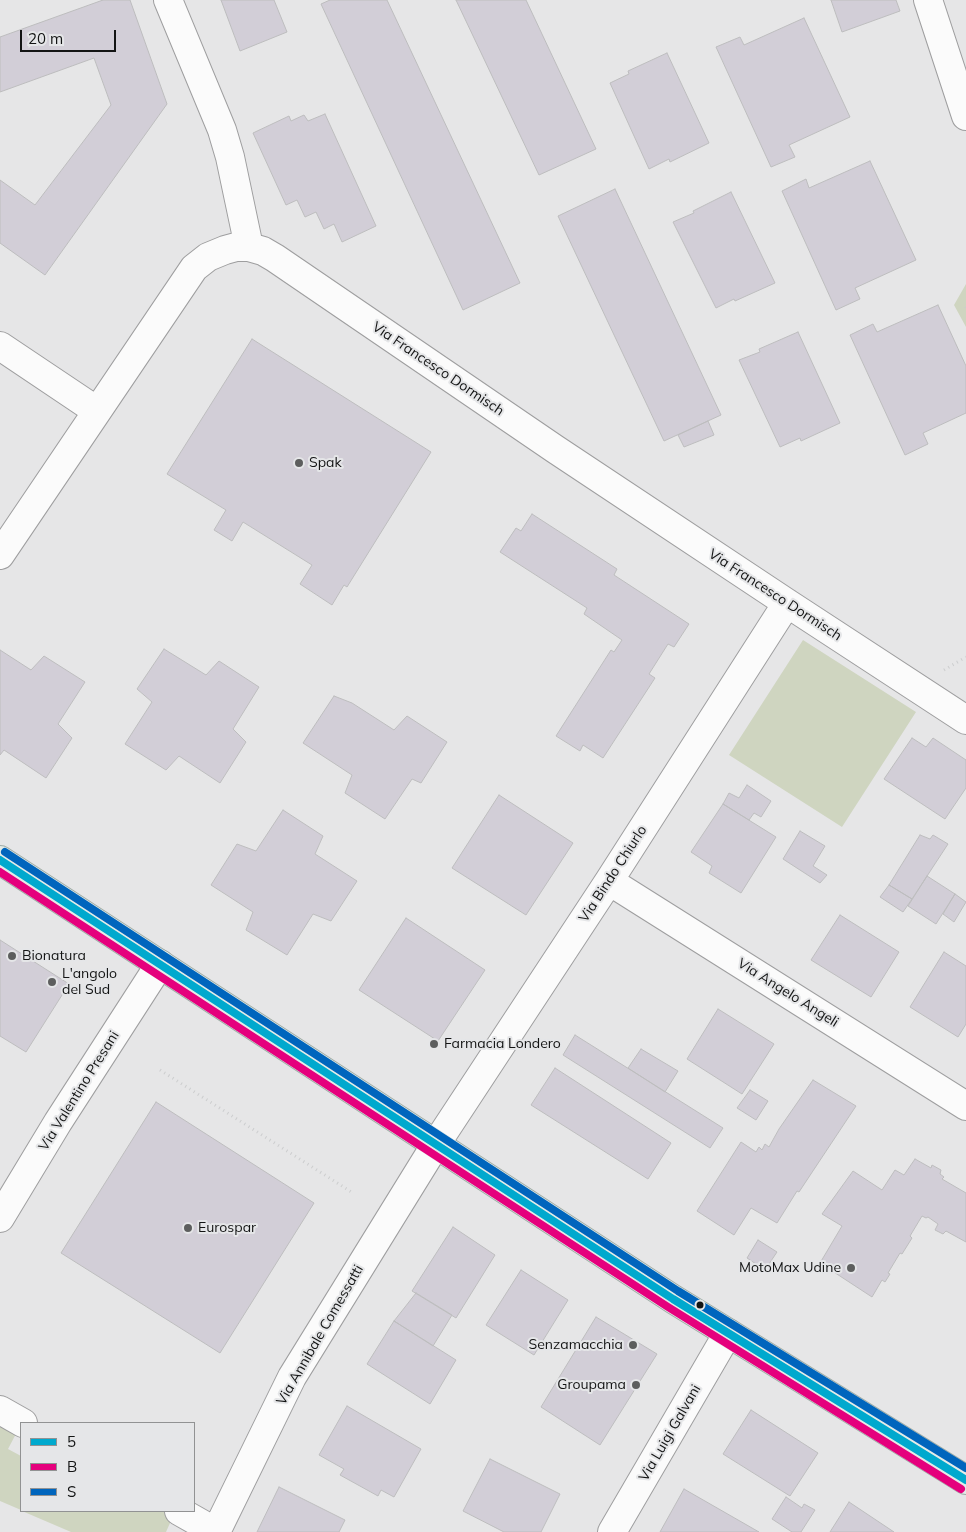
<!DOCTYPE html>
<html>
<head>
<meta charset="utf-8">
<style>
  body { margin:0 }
  #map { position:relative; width:966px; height:1532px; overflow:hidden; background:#e6e6e7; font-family:Mulish,sans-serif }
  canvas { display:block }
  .legend { position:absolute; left:20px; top:1422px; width:175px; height:90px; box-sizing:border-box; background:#e5e6e8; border:1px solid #919293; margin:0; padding:6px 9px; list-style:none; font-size:15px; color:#131414 }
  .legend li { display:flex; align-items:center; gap:10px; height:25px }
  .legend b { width:25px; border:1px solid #919293 }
  .scale { position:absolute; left:20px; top:30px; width:96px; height:22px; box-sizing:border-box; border:2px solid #131414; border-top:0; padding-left:6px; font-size:15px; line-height:18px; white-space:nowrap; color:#131414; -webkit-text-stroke:4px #e5e6e8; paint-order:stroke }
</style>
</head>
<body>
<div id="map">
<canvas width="966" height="1532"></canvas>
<ul class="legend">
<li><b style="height:6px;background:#00a9ce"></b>5</li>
<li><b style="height:6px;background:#e5007d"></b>B</li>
<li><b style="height:6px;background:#0065bd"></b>S</li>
</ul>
<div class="scale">20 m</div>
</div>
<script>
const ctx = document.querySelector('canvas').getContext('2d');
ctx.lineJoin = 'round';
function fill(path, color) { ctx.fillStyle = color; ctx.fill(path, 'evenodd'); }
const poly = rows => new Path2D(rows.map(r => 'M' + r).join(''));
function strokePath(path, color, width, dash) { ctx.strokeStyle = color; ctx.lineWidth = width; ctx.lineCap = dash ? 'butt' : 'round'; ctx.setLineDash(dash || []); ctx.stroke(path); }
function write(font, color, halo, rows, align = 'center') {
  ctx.font = font + ' Mulish,sans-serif'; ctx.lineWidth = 4; ctx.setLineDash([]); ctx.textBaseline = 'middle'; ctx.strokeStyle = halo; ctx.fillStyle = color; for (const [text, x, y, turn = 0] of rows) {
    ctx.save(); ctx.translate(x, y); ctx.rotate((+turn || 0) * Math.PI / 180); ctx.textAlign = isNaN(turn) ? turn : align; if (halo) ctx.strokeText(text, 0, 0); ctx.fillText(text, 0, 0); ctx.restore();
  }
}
fill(poly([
  [966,284,966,327,954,305],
  [803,640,916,712,842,827,729,755],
  [0,1420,18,1430,8,1449,21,1456,21,1510,0,1501],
  [22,1511,168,1511,174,1514,166,1532,71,1532]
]), '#cfd5c0');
const building = poly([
  [103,0,130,0,167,104,45,275,0,243,0,180,35,205,111,105,94,58,0,92,0,37,103,0],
  [221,0,274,0,287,32,240,51,221,0],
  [330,0,387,0,520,283,463,310,321,4,330,0],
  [456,0,526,0,596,149,539,175,456,0],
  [831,0,896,0,900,11,842,32,831,0],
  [804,18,850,117,789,145,795,157,771,167,716,47,740,37,744,45,804,18],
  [667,53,709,143,670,162,669,159,649,169,610,83,629,74,628,71,667,53],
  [325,114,376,226,342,242,334,224,324,229,316,212,305,217,297,200,286,205,253,133,289,116,291,121,304,115,308,121,325,114],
  [870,161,916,260,855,288,860,299,836,310,782,191,806,179,809,188,870,161],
  [615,189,721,415,664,441,558,216,615,189],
  [731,192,775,283,735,301,734,299,716,308,673,222,694,213,693,211,731,192],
  [938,305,966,366,966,413,923,433,928,444,905,455,850,335,873,324,877,332,938,305],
  [798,332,840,423,801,441,800,438,780,447,739,360,760,352,759,349,798,332],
  [252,339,431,452,347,587,344,585,332,605,300,584,312,565,243,522,232,541,214,530,226,510,167,474,252,339],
  [708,421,714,435,684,447,678,435,708,421],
  [532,514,617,569,614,575,689,624,674,647,668,644,649,674,655,678,603,758,583,745,580,751,556,736,611,650,614,652,622,640,584,614,587,608,500,552,516,528,521,531,532,514],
  [164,649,206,675,219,661,259,687,233,729,246,742,220,783,179,756,166,770,125,744,152,702,137,689,164,649],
  [0,650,31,670,44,656,85,682,58,724,72,738,46,778,4,750,0,755,0,650],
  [334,696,352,703,394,730,407,716,447,742,421,783,412,779,385,819,345,793,352,775,303,743,334,696],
  [912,738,926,747,933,738,966,760,966,788,945,819,884,779,912,738],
  [747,785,771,801,761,817,754,813,749,820,723,804,729,793,739,798,747,785],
  [499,795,573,843,526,915,452,868,499,795],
  [723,804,776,837,741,893,709,873,712,866,691,852,723,804],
  [283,810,323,836,315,854,357,881,331,921,313,914,287,955,246,930,253,912,211,885,237,844,256,851,283,810],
  [800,831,825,846,813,866,827,875,820,883,783,859,800,831],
  [920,835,930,839,933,835,948,844,912,899,889,885,920,835],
  [927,876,955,894,936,924,908,906,927,876],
  [889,885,912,899,903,912,880,897,889,885],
  [955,894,966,902,954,922,943,914,955,894],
  [840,915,899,952,871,997,811,960,840,915],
  [406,918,485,970,438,1041,359,990,406,918],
  [0,940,69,984,26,1052,0,1036,0,940],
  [944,952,966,966,966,1024,958,1037,910,1007,944,952],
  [718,1009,774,1044,742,1094,687,1059,718,1009],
  [575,1035,723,1128,710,1148,563,1055,575,1035],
  [641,1049,678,1071,665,1092,628,1068,641,1049],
  [555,1068,671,1143,648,1179,531,1105,555,1068],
  [813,1080,856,1106,799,1192,797,1191,777,1223,751,1208,734,1235,697,1211,741,1142,756,1152,759,1147,762,1150,765,1144,769,1147,779,1129,813,1080],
  [750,1090,768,1101,756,1120,737,1108,750,1090],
  [156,1102,314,1203,220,1353,61,1253,156,1102],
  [915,1159,931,1168,932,1165,941,1170,940,1174,944,1177,942,1179,966,1193,966,1242,946,1231,943,1234,935,1230,938,1224,928,1217,926,1218,922,1216,910,1236,912,1238,902,1254,900,1253,888,1273,890,1274,885,1282,882,1280,872,1297,820,1263,842,1226,822,1214,853,1171,882,1190,895,1170,904,1175,915,1159],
  [453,1227,495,1255,456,1318,412,1291,453,1227],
  [758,1240,777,1252,765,1270,747,1258,758,1240],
  [521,1270,568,1300,534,1355,486,1325,521,1270],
  [416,1293,452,1315,433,1346,394,1321,416,1293],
  [596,1317,657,1354,600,1445,541,1407,596,1317],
  [394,1321,456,1360,430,1404,367,1364,394,1321],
  [347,1406,421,1449,394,1497,381,1490,378,1496,340,1475,344,1469,319,1455,347,1406],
  [751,1410,818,1453,790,1496,723,1454,751,1410],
  [490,1459,560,1494,541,1532,504,1532,463,1511,490,1459],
  [279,1487,345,1520,339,1532,257,1532,279,1487],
  [684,1489,759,1532,660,1532,684,1489],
  [786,1497,802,1508,804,1504,815,1510,801,1532,792,1532,772,1519,786,1497],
  [849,1502,894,1532,830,1532,849,1502]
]);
fill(building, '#d2ced7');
strokePath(building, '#bdbdbe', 1);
const minor = poly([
  [168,0,222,130,230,157,249,247],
  [928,0,966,116],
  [0,346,97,411],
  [0,555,194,268,208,257,225,250,236,247,249,247,263,251,275,258,555,449,787,603,966,720],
  [609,881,966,1106],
  [0,1218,58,1122,160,964],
  [0,1410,23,1423],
  [179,1511,216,1532],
  [216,1532,292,1377,436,1144,609,881,787,603],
  [612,1532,728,1333]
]);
const major = poly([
  [0,860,673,1299,966,1480]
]);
strokePath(minor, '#9e9e9f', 30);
strokePath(major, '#9eaba5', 30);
strokePath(poly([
  [966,307,966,308],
  [944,670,966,657],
  [160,1070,353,1193]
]), '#cccdce', 3, [1, 4]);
strokePath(minor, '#fbfbfb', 28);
strokePath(major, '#e4ece8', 28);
strokePath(poly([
  [0,860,673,1299,966,1480]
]), '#00a9ce', 8);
strokePath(poly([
  [0,872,668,1307,961,1489]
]), '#e5007d', 8);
strokePath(poly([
  [5,852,678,1291,966,1468]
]), '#0065bd', 8);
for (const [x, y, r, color] of [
  [299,463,5,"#5d5e5e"],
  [12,956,5,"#5d5e5e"],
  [52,982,5,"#5d5e5e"],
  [434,1044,5,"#5d5e5e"],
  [188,1228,5,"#5d5e5e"],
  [851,1268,5,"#5d5e5e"],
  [700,1305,4.5,"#131414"],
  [633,1345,5,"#5d5e5e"],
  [636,1385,5,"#5d5e5e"]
]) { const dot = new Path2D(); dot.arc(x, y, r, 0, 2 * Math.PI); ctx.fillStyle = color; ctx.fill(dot); strokePath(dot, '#e5e6e8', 2); }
write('14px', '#131414', '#e5e6e8', [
  ["Via Francesco Dormisch",438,369,34],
  ["Via Francesco Dormisch",775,595,33],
  ["Via Bindo Chiurlo",613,874,-57],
  ["Via Angelo Angeli",788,993,32],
  ["Via Valentino Presani",79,1091,-58],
  ["Via Annibale Comessatti",320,1335,-60],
  ["Via Luigi Galvani",670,1433,-60]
]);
write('14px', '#131414', '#e5e6e8', [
  ["Spak",309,463],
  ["Bionatura",22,956],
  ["L'angolo",62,974],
  ["del Sud",62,990],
  ["Farmacia Londero",444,1044],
  ["Eurospar",198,1228],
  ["MotoMax Udine",841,1268,"right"],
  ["Senzamacchia",623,1345,"right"],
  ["Groupama",626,1385,"right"]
], 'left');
</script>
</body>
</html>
